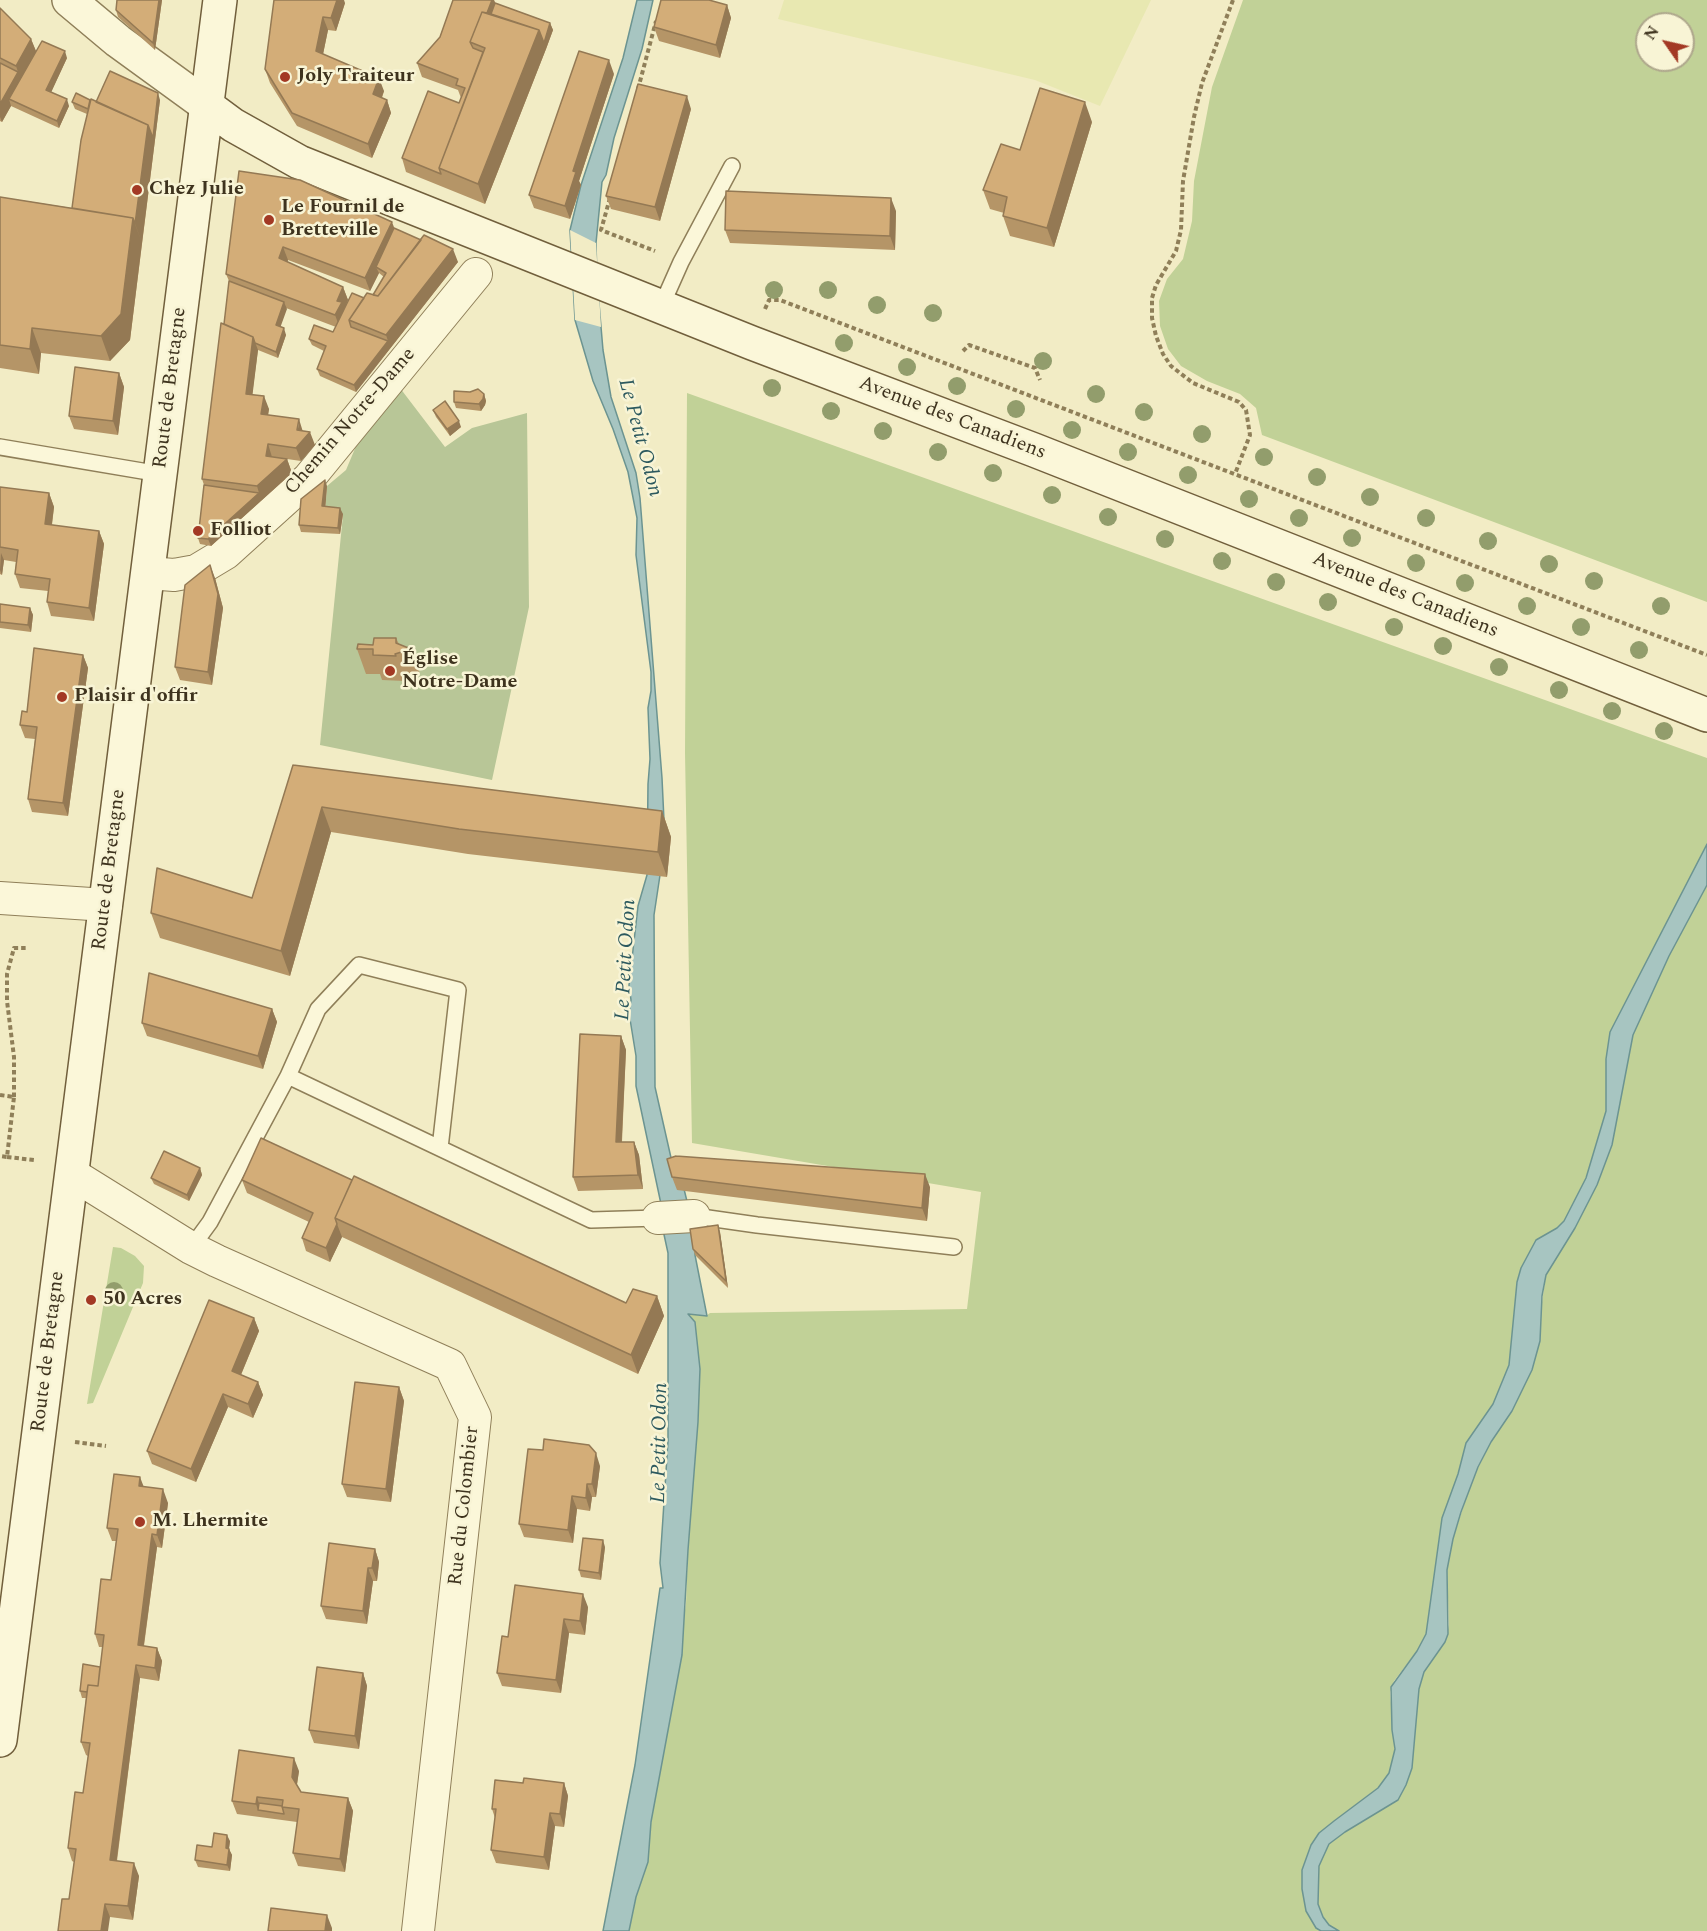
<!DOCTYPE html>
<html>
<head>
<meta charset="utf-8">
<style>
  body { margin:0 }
  #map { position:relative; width:1707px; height:1931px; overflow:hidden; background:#f2ecc5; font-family:Spectral,serif }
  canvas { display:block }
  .north { position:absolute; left:1635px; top:12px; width:60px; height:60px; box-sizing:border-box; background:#f8f4d5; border:2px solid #aea78c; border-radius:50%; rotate:304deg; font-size:16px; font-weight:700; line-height:24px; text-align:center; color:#3e331e }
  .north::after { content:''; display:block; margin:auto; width:21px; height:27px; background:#a33924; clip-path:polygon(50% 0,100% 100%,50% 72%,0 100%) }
</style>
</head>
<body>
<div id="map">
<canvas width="1707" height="1931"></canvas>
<div class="north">N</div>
</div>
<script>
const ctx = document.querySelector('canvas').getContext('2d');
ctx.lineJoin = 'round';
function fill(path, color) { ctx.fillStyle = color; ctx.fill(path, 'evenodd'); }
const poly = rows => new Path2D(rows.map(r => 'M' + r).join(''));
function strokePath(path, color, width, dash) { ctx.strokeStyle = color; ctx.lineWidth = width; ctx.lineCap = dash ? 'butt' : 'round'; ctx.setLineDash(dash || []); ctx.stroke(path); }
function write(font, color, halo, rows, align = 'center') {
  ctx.font = font + ' Spectral,serif'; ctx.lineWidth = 5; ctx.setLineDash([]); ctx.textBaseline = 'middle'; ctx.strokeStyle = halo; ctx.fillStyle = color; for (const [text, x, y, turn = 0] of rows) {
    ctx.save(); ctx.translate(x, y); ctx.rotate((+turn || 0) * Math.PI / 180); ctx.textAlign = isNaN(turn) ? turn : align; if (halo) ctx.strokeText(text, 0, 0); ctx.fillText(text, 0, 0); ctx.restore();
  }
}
fill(poly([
  [784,0,1151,0,1100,106,1035,80,778,19]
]), '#e8e8b1');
fill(poly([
  [1243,0,1707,0,1707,602,1262,435,1256,408,1240,394,1207,381,1181,366,1168,349,1160,326,1159,301,1167,279,1183,259,1192,221,1194,181,1212,87],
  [1647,24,1683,24,1683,60,1647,60],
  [687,393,1707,758,1707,844,1610,1032,1606,1059,1606,1111,1586,1178,1564,1221,1557,1228,1536,1240,1521,1268,1517,1282,1509,1365,1493,1404,1466,1443,1458,1474,1442,1518,1426,1634,1417,1651,1394,1681,1390,1692,1395,1749,1392,1765,1389,1773,1378,1788,1334,1821,1311,1845,1302,1870,1302,1889,1316,1928,1321,1931,629,1931,636,1897,648,1861,651,1822,686,1604,688,1550,698,1422,700,1369,688,1314,706,1316,710,1313,967,1309,981,1192,692,1143,685,753],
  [1707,885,1707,1931,1339,1931,1329,1925,1323,1917,1318,1904,1319,1866,1322,1856,1329,1844,1336,1837,1393,1803,1398,1800,1406,1785,1412,1768,1419,1689,1424,1672,1445,1642,1449,1625,1447,1570,1453,1539,1472,1480,1491,1442,1512,1411,1532,1370,1546,1275,1575,1228,1597,1185,1612,1145,1633,1035,1669,956],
  [113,1247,121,1248,135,1256,144,1266,143,1283,93,1403,87,1404]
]), '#c1d197');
fill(poly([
  [400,388,445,447,472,428,527,413,529,607,492,780,320,745,343,515,325,513,327,486,346,470,359,439]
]), '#b8c697');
const water = poly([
  [637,0,653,0,642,49,614,138,606,175,602,182,596,243,597,280,603,350,611,397,636,473,640,498,662,778,665,842,654,915,655,1087,674,1171,684,1189,693,1226,695,1255,707,1316,688,1314,695,1322,700,1369,698,1422,688,1550,682,1655,651,1822,648,1862,636,1897,629,1931,603,1931,635,1765,660,1588,663,1588,660,1563,668,1441,668,1253,663,1230,661,1204,636,1086,636,1056,629,1013,631,1000,629,985,638,906,647,875,648,784,650,759,648,708,651,691,651,672,636,555,637,518,628,472,613,429,593,381,575,320,570,230,581,185,623,58,637,0],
  [1707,844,1707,885,1669,956,1633,1035,1612,1145,1597,1185,1575,1228,1546,1275,1542,1296,1540,1341,1532,1370,1512,1411,1491,1442,1478,1467,1461,1512,1453,1539,1447,1570,1448,1634,1445,1642,1424,1672,1419,1689,1412,1768,1406,1785,1398,1800,1393,1803,1345,1832,1329,1844,1319,1866,1318,1904,1323,1917,1329,1925,1339,1931,1321,1931,1316,1928,1306,1911,1302,1889,1302,1870,1311,1845,1319,1833,1334,1821,1378,1788,1389,1773,1395,1749,1392,1730,1391,1687,1417,1651,1426,1634,1442,1518,1458,1474,1466,1443,1493,1404,1509,1365,1517,1282,1521,1268,1536,1240,1557,1228,1564,1221,1586,1178,1606,1111,1606,1059,1610,1032,1707,844]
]);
fill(water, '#a7c5c1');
strokePath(water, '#6c9491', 1.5);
fill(poly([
  [570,230,596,243,601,327,575,320]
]), '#f2ecc5');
const service = poly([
  [661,307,681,262,732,166],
  [0,447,160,474],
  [440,1148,458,990,359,965,318,1009,288,1076,591,1220,658,1218],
  [694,1216,757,1225,954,1247],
  [191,1248,210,1222,288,1076]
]);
const minor = poly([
  [148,573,174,575,196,571,226,553,309,478,476,274],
  [0,898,106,905],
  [72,1174,191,1248,217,1261,450,1365,475,1417,418,1931],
  [658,1218,694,1216]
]);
const tertiary = poly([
  [69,0,118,41,206,105]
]);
const secondary = poly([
  [206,105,233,125,299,162,752,343,1034,450,1707,715],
  [0,1740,220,0]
]);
strokePath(service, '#8f7f59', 18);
strokePath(minor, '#8f7f59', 34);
strokePath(tertiary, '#8f7f59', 36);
strokePath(secondary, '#715f3c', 36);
strokePath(poly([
  [1233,0,1202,83,1194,117,1183,181,1181,230,1176,251,1156,285,1152,298,1152,318,1156,336,1163,354,1171,366,1193,383,1239,402,1246,410,1250,435,1235,474],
  [638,89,656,21],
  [610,198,601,230,655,251],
  [765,309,769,300,780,300,1707,655],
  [963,351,969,345,1035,368,1040,380],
  [0,1095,14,1097,7,1157,0,1156],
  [14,1097,14,1057,7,1001,7,974,14,948,26,948],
  [7,1157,34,1160],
  [75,1442,106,1446]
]), '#8f7f59', 4, [4.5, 3]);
strokePath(service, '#fbf7d9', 15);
strokePath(minor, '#fbf7d9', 32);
strokePath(tertiary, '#fbf7d9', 33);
strokePath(secondary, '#fbf7d9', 33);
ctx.fillStyle = '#929d6c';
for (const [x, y] of [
  [774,290],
  [828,290],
  [877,305],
  [933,313],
  [844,343],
  [1043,361],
  [907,367],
  [957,386],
  [772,388],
  [1096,394],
  [1016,409],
  [831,411],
  [1144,412],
  [1072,430],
  [883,431],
  [1202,434],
  [938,452],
  [1128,452],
  [1264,457],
  [993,473],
  [1188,475],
  [1317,477],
  [1052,495],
  [1370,497],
  [1249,499],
  [1108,517],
  [1299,518],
  [1426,518],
  [1352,538],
  [1165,539],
  [1488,541],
  [1222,561],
  [1416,563],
  [1549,564],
  [1594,581],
  [1276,582],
  [1465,583],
  [1328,602],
  [1527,606],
  [1661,606],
  [1394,627],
  [1581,627],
  [1443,646],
  [1639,650],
  [1499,667],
  [1559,690],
  [1612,711],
  [1664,731],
  [114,1291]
]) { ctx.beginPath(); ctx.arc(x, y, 9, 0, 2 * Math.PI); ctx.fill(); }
fill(poly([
  [117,0,162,0,155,50,118,17,116,10],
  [274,0,345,3,336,31,328,30,323,54,384,91,382,98,387,100,391,113,372,158,297,126,270,83,265,69],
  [453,0,494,0,495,3,550,23,553,30,546,49,485,204,406,172,402,158,459,103,461,98,458,90,422,77,417,63,440,37],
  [727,5,731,18,720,58,659,41,654,27],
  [0,8,31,39,36,52,67,58,51,92,69,106,59,128,11,106,2,122,0,121],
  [614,74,579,181,581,185,570,219,534,208,529,195],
  [160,100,130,340,110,361,41,353,39,374,0,368,0,197,72,208,87,114,75,109,72,102],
  [691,109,660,221,611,209,606,196],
  [1092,122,1054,247,1010,236,1003,216,1004,213,990,209,983,190,1020,150],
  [239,171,394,228,458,262,356,392,320,376,317,369,324,351,312,345,309,339,333,332,336,327,286,308,280,326,286,335,278,358,258,350,252,395,269,409,268,415,303,431,315,445,301,461,287,459,292,473,211,546,200,544,198,538,204,485,202,479,224,324,229,281,226,274],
  [288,260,370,291,379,273,384,277,373,295,364,298,345,309,348,300,343,287,287,262],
  [896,211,895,250,730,243,725,230],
  [119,373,124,387,118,435,74,429,69,416],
  [484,394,486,401,485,405,481,411,456,408,454,402],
  [433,410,461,427,450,436,436,417],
  [327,486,325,506,343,514,340,534,301,532,299,525],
  [0,487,49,493,54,507,52,525,99,531,104,544,94,621,51,616,47,602,48,591,20,588,15,574,16,562,4,560,2,575,0,574],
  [215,578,223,608,212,685,180,680,175,667],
  [0,604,30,608,33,615,31,632,0,628],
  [396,638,399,644,411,649,420,674,405,679,405,681,382,680,380,674,366,674,357,649,373,645],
  [83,655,88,668,68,816,32,812,28,799,35,739,25,738,20,725,27,712],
  [293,765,662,811,671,837,667,877,468,854,331,832,290,976,160,938,151,913,252,898],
  [272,1009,277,1022,263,1069,147,1036,142,1023],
  [621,1036,626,1050,622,1142,634,1142,639,1155,643,1189,578,1191,573,1177],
  [200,1168,202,1175,189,1201,154,1184,151,1178],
  [672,1177,930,1187,927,1221,677,1190],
  [242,1180,352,1180,626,1303,657,1296,664,1316,638,1374,342,1237,330,1262,306,1251,302,1238,309,1222,247,1193],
  [720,1232,728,1288,695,1255,693,1249],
  [254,1318,259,1331,241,1375,258,1382,263,1395,253,1418,228,1407,196,1482,152,1464,147,1451],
  [399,1387,404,1401,391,1502,347,1497,342,1484],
  [600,1466,596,1497,592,1497,590,1511,577,1509,573,1543,524,1537,519,1524],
  [144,1487,168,1503,162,1548,157,1547,144,1646,157,1648,162,1661,159,1681,140,1678,117,1861,139,1876,133,1920,110,1917,69,1899,74,1862,72,1861,68,1848,83,1793,88,1756,86,1755,81,1742,86,1698,82,1698,80,1691,100,1667,103,1647,99,1647,95,1634,111,1580,116,1541,112,1541,107,1528],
  [605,1547,601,1580,581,1577,579,1570],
  [375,1549,379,1562,377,1581,373,1581,367,1624,326,1619,321,1606],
  [588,1607,585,1635,569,1633,561,1693,502,1686,497,1673,508,1637],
  [363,1673,367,1686,359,1749,314,1743,309,1730],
  [299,1771,297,1785,301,1792,348,1798,353,1811,345,1872,298,1866,293,1853,297,1822,237,1814,232,1801],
  [523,1783,564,1783,568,1796,564,1827,555,1826,549,1870,496,1863,491,1850,495,1818,492,1809],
  [230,1841,229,1849,232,1855,230,1871,198,1867,195,1860,212,1847]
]), '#b59567');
fill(poly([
  [159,0,162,0,155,50,153,43],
  [337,0,344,0,345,3,336,31,331,18],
  [492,0,494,0,498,10,474,44],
  [727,5,731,18,720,58,716,45],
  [323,17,328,30,321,64,316,51],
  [550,23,553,30,546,49,485,204,478,184,539,30],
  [31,39,39,58,9,99,11,106,2,122,0,117,0,104,18,72,16,66],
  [65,51,67,58,49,97,46,90],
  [609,60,614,74,579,181,581,185,570,219,565,206,573,171],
  [379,78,384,91,378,107,373,94],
  [158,93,160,100,142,243,135,224,148,125],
  [687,96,691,109,660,221,655,207],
  [67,99,69,106,59,128,57,121],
  [387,100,391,113,372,158,368,144],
  [1085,102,1092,122,1054,247,1047,228],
  [891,198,896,211,895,250,890,236],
  [133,218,142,243,130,340,110,361,101,336],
  [392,222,397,235,376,267,379,273,370,291,365,278],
  [283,247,288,260,284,272,279,258],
  [453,249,458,262,356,392,354,385,388,341,386,335],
  [343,287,348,300,344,310,340,328,335,315,337,301],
  [284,302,287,309,279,331,276,325],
  [32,328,41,353,39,374,30,349],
  [284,328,286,335,278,358,276,352],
  [253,337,258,350,251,407,246,394],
  [119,373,124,387,118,435,113,421],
  [484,394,486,401,485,405,481,411,479,404],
  [264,396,269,409,266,427,261,414],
  [299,419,303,432,310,432,315,445,301,461,296,448],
  [459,421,461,427,450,436,447,429],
  [268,444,272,457,266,456],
  [287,459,292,473,211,546,208,539,259,493,257,486],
  [325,480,327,486,325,513,322,506],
  [49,493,54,507,50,538,45,524],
  [340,508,343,514,340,534,338,528],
  [99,531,104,544,94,621,89,608],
  [1,553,4,560,2,575,0,570],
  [210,565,215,578,223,608,212,685,208,672],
  [30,608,33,615,31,632,28,625],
  [83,655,88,668,68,816,63,803],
  [322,807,331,832,290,976,281,951],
  [662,811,671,837,667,877,658,852],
  [272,1009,277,1022,263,1069,258,1056],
  [621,1036,626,1050,621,1155,616,1142],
  [634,1142,639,1155,643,1189,638,1175],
  [200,1168,202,1175,189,1201,187,1195],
  [925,1174,930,1187,927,1221,922,1208],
  [337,1224,342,1237,330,1262,326,1248],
  [718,1225,720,1232,728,1288,726,1281],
  [657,1296,664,1316,638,1374,631,1355],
  [254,1318,259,1331,237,1384,232,1371],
  [258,1382,263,1395,253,1418,248,1404],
  [399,1387,404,1401,391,1502,386,1489],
  [223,1394,228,1407,196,1482,191,1469],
  [596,1453,600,1466,596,1497,592,1484],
  [140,1477,145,1490,139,1486],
  [587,1484,592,1497,590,1511,586,1498],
  [163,1489,168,1503,162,1548,157,1535],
  [572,1496,577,1509,573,1543,568,1530],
  [152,1534,157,1547,142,1658,138,1645],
  [603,1540,605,1547,601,1580,599,1573],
  [375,1549,379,1562,377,1581,372,1568],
  [368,1568,373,1581,367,1624,363,1611],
  [583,1594,588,1607,585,1635,580,1621],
  [564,1619,569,1633,561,1693,556,1680],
  [157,1648,162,1661,159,1681,155,1668],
  [136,1665,140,1678,115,1873,110,1860],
  [363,1673,367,1686,359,1749,355,1736],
  [294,1758,299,1771,296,1790,292,1777],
  [564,1783,568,1796,564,1827,560,1814],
  [257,1797,261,1810,258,1810,256,1804],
  [348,1798,353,1811,345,1872,340,1859],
  [550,1813,555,1826,549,1870,544,1857],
  [227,1835,230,1841,228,1855,226,1848],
  [229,1849,232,1855,230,1871,227,1865],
  [134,1863,139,1876,133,1920,128,1906],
  [105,1904,110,1917,108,1931,101,1931],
  [327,1915,332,1928,332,1931,325,1931]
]), '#947954');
const building = poly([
  [117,0,159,0,153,43,116,10,117,0],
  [274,0,337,0,331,18,323,17,316,51,379,78,373,94,387,100,368,144,292,113,265,69,274,0],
  [453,0,492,0,487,13,482,12,470,42,473,48,483,52,439,168,441,174,402,158,428,91,459,103,465,88,456,85,458,79,417,63,440,37,453,0],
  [661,0,709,0,727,5,716,45,654,27,661,0],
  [495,3,550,23,544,43,539,30,491,14,495,3],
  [0,8,31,39,16,66,0,58,0,8],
  [482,12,539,30,478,184,439,168,485,48,470,42,482,12],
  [42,41,65,51,46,90,67,99,57,121,9,99,42,41],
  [579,51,609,60,573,171,576,172,565,206,529,195,579,51],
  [0,63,18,72,0,104,0,63],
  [110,71,158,93,153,138,148,125,96,102,110,71],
  [638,84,687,96,655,207,606,196,638,84],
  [1040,88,1085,102,1047,228,1003,216,1007,197,983,190,1001,144,1020,150,1040,88],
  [76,93,90,100,88,109,72,102,76,93],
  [91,99,148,125,135,224,133,218,72,208,81,140,91,99],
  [239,171,300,180,392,222,365,278,283,247,279,258,343,287,337,301,342,302,335,315,226,274,239,171],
  [726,191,891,198,890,236,725,230,726,191],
  [0,197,133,218,121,314,101,336,32,328,30,349,0,345,0,197],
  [394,228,421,240,378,296,373,295,386,273,376,267,394,228],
  [424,235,453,249,386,335,349,320,367,293,378,296,424,235],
  [229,281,284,302,276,325,284,328,276,352,255,343,253,337,224,324,229,281],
  [352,293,364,298,349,320,351,327,388,341,354,385,317,369,326,346,309,339,314,325,333,332,352,293],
  [221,323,253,337,246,394,264,396,261,414,299,419,297,430,310,432,296,448,268,444,266,456,287,459,257,486,202,479,221,323],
  [75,367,119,373,113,421,69,416,75,367],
  [478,389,484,394,483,399,479,404,454,402,454,391,470,392,478,389],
  [445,401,459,421,447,429,433,410,445,401],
  [325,480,322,506,340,508,338,528,299,525,301,499,325,480],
  [204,485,259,493,208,539,198,538,204,485],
  [0,487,49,493,45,524,99,531,89,608,47,602,50,579,15,574,18,550,0,547,0,487],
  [210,565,218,594,208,672,175,667,185,585,210,565],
  [0,604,30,608,28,625,0,622,0,604],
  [374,638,396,638,396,643,411,649,395,654,396,656,373,655,373,649,357,649,358,644,373,645,374,638],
  [34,648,83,655,63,803,28,799,37,727,20,725,22,711,27,712,34,648],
  [293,765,662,811,658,852,459,829,322,807,281,951,151,913,157,868,252,898,293,765],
  [149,973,272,1009,258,1056,142,1023,149,973],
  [580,1034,621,1036,616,1142,634,1142,638,1175,573,1177,580,1034],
  [261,1138,352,1180,335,1218,337,1224,326,1248,302,1238,313,1213,242,1180,261,1138],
  [164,1151,200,1168,187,1195,151,1178,164,1151],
  [676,1156,925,1174,922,1208,672,1177,667,1159,676,1156],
  [354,1176,626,1303,633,1289,657,1296,631,1355,335,1218,354,1176],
  [718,1225,726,1281,693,1249,690,1229,718,1225],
  [209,1300,254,1318,232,1371,258,1382,248,1404,223,1394,191,1469,147,1451,209,1300],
  [355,1382,399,1387,386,1489,342,1484,355,1382],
  [544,1439,589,1445,596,1453,592,1484,587,1484,586,1498,572,1496,568,1530,519,1524,528,1449,543,1450,544,1439],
  [114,1474,140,1477,139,1486,163,1489,157,1535,152,1534,138,1645,157,1648,155,1668,136,1665,110,1860,134,1863,128,1906,105,1904,101,1931,58,1931,62,1899,69,1899,76,1849,68,1848,75,1792,83,1793,90,1743,81,1742,88,1685,98,1686,104,1635,95,1634,101,1579,111,1580,118,1529,107,1528,114,1474],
  [583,1538,603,1540,599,1573,579,1570,583,1538],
  [329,1543,375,1549,372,1568,368,1568,363,1611,321,1606,329,1543],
  [515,1585,583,1594,580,1621,564,1619,556,1680,497,1673,502,1636,508,1637,515,1585],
  [83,1664,100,1667,98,1686,88,1685,87,1692,80,1691,83,1664],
  [317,1667,363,1673,355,1736,309,1730,317,1667],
  [239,1750,294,1758,292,1777,301,1792,348,1798,340,1859,293,1853,299,1809,282,1807,283,1800,257,1797,256,1804,232,1801,239,1750],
  [524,1778,564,1783,560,1814,550,1813,544,1857,491,1850,496,1809,492,1809,495,1780,523,1783,524,1778],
  [259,1803,282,1806,284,1814,258,1810,259,1803],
  [214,1833,227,1835,226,1848,229,1849,227,1865,195,1860,197,1845,212,1847,214,1833],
  [271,1908,327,1915,325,1931,268,1931,271,1908]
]);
fill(building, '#d3ad78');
strokePath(building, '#947954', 1.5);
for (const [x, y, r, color] of [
  [285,77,6,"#a33924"],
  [137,190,6,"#a33924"],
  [269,220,6,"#a33924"],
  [198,531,6,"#a33924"],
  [390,671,6,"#a33924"],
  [62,697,6,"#a33924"],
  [91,1300,6,"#a33924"],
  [140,1522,6,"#a33924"]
]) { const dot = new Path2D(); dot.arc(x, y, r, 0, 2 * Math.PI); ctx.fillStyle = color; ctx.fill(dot); strokePath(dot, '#f8f4d5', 2); }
write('bold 20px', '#3e331e', '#f8f4d5', [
  ["Joly Traiteur",297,77],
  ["Chez Julie",149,190],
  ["Le Fournil de",281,208],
  ["Bretteville",281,231],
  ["Folliot",210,531],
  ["Église",402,660],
  ["Notre-Dame",402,683],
  ["Plaisir d'offir",74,697],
  ["50 Acres",103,1300],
  ["M. Lhermite",152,1522]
], 'left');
write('20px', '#3e331e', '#f8f4d5', [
  ["Route de Bretagne",171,388,-83],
  ["Avenue des Canadiens",952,419,21],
  ["Chemin Notre-Dame",351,422,-49],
  ["Avenue des Canadiens",1405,596,22],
  ["Route de Bretagne",110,870,-83],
  ["Route de Bretagne",49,1352,-83],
  ["Rue du Colombier",465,1506,-84]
]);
write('italic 21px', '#2c595e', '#f8f4d5', [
  ["Le Petit Odon",639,438,75],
  ["Le Petit Odon",627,960,-87],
  ["Le Petit Odon",661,1443,-89]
]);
</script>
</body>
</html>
